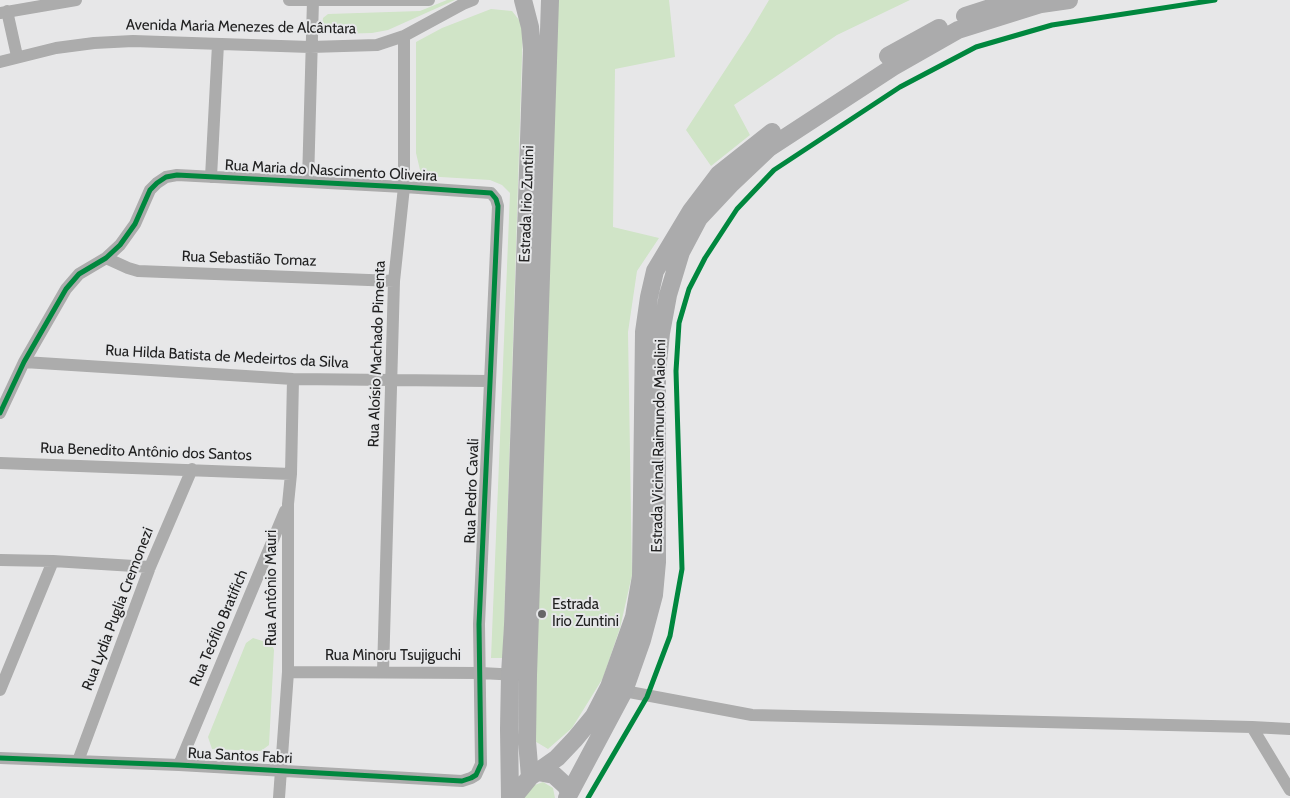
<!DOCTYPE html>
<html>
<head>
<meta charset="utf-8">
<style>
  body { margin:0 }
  canvas { display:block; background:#e7e7e8 }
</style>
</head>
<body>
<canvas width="1290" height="798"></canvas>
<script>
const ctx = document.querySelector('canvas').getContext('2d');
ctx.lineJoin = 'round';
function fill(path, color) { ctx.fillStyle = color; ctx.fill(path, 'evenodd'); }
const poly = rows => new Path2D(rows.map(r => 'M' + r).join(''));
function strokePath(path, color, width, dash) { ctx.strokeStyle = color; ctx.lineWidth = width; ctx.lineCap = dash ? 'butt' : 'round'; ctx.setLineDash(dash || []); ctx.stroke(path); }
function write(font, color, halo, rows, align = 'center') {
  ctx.font = font + ' Cabin,sans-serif'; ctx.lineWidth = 4; ctx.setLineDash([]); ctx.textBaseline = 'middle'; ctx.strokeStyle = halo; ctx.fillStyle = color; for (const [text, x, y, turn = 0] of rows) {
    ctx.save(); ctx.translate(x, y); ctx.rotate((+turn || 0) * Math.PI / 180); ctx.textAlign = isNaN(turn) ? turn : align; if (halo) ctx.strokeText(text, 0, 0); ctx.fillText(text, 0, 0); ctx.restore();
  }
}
fill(poly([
  [447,0,455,0,388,30,372,33,337,34,324,28,322,25,323,18,328,14,420,11],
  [558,0,669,0,675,57,615,69,613,227,659,238,637,271,628,332,632,575,620,628,603,678,572,728,548,749,533,740],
  [769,0,910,0,837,35,734,105,750,135,711,166,686,130,750,32],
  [491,9,512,11,523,25,503,658,491,658,510,193,502,185,490,180,424,176,420,170,416,153,416,42,442,28],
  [253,638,272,644,274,650,269,745,261,751,212,749,208,737,246,643],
  [543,782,553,788,555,798,522,798,532,786]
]), '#d0e4c7');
strokePath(poly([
  [289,0,429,0],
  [7,11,17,56],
  [0,13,76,0],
  [0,62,56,48,94,43,133,41,310,47,377,45,404,36,463,4,473,0],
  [211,177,218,44],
  [308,182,313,0],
  [106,258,128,268,138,271,394,281],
  [24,362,293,379,490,381],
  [0,413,24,362,66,289,79,274,106,258,120,245,135,224,150,190,157,183,166,177,177,175,404,187,491,193,496,199,498,206,479,624,481,764,476,775,471,778,462,781,179,765,0,758],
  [0,463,291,474],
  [0,560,53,561,150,567],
  [288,672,481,673,518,675],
  [383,672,394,281,404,187,404,36],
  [0,690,53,561],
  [624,691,752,715,1252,727,1290,729],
  [1252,727,1290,790],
  [78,761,150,567,192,469],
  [179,765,285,511],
  [279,798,288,672,288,504,291,474,293,379]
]), '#acacac', 12);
strokePath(poly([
  [965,16,1015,0],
  [888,56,939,28],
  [538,772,554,775,566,786,569,793],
  [530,777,527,741,528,675,550,0],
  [510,798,509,729,510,674,513,625,532,49,530,27,523,0],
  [513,798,530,777,557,758,575,739,594,716,609,687,634,617,641,576,644,332,649,297,655,271,691,211,719,174,772,132],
  [567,798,624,691,642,640,654,595,657,562,657,372,661,333,668,295,681,252,699,218,730,185,769,148,893,67,958,30,1041,4,1069,0]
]), '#ababac', 18);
strokePath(poly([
  [0,413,24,362,66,289,79,274,106,258,120,245,135,224,150,190,157,183,166,177,177,175,404,187,491,193,496,199,498,206,479,624,481,764,476,775,471,778,462,781,179,765,0,758],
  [588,798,647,697,670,636,682,569,676,371,679,323,689,289,705,258,737,209,774,170,900,87,976,47,1052,25,1215,0]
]), '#00873e', 5);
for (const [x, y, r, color] of [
  [542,614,5,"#666667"]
]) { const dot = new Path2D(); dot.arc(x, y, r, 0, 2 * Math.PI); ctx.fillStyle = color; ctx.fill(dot); strokePath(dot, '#e6e7e9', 2); }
write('15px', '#212121', '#e6e7e9', [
  ["Avenida Maria Menezes de Alcântara",241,27,1],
  ["Rua Maria do Nascimento Oliveira",331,171,3],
  ["Estrada Irio Zuntini",527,204,-88],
  ["Rua Sebastião Tomaz",249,259,2],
  ["Rua Aloísio Machado Pimenta",377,354,-88],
  ["Rua Hilda Batista de Medeirtos da Silva",227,357,3],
  ["Estrada Vicinal Raimundo Maiolini",659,446,-89],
  ["Rua Benedito Antônio dos Santos",146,452,2],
  ["Rua Pedro Cavali",472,491,-88],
  ["Rua Antônio Mauri",272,588,-90],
  ["Rua Lydia Puglia Cremonezi",118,609,-69],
  ["Rua Teófilo Bratifich",219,628,-67],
  ["Rua Minoru Tsujiguchi",393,656],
  ["Rua Santos Fabri",240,756,3]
]);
write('15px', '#212121', '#e6e7e9', [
  ["Estrada",552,605],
  ["Irio Zuntini",552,622]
], 'left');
</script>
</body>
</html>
